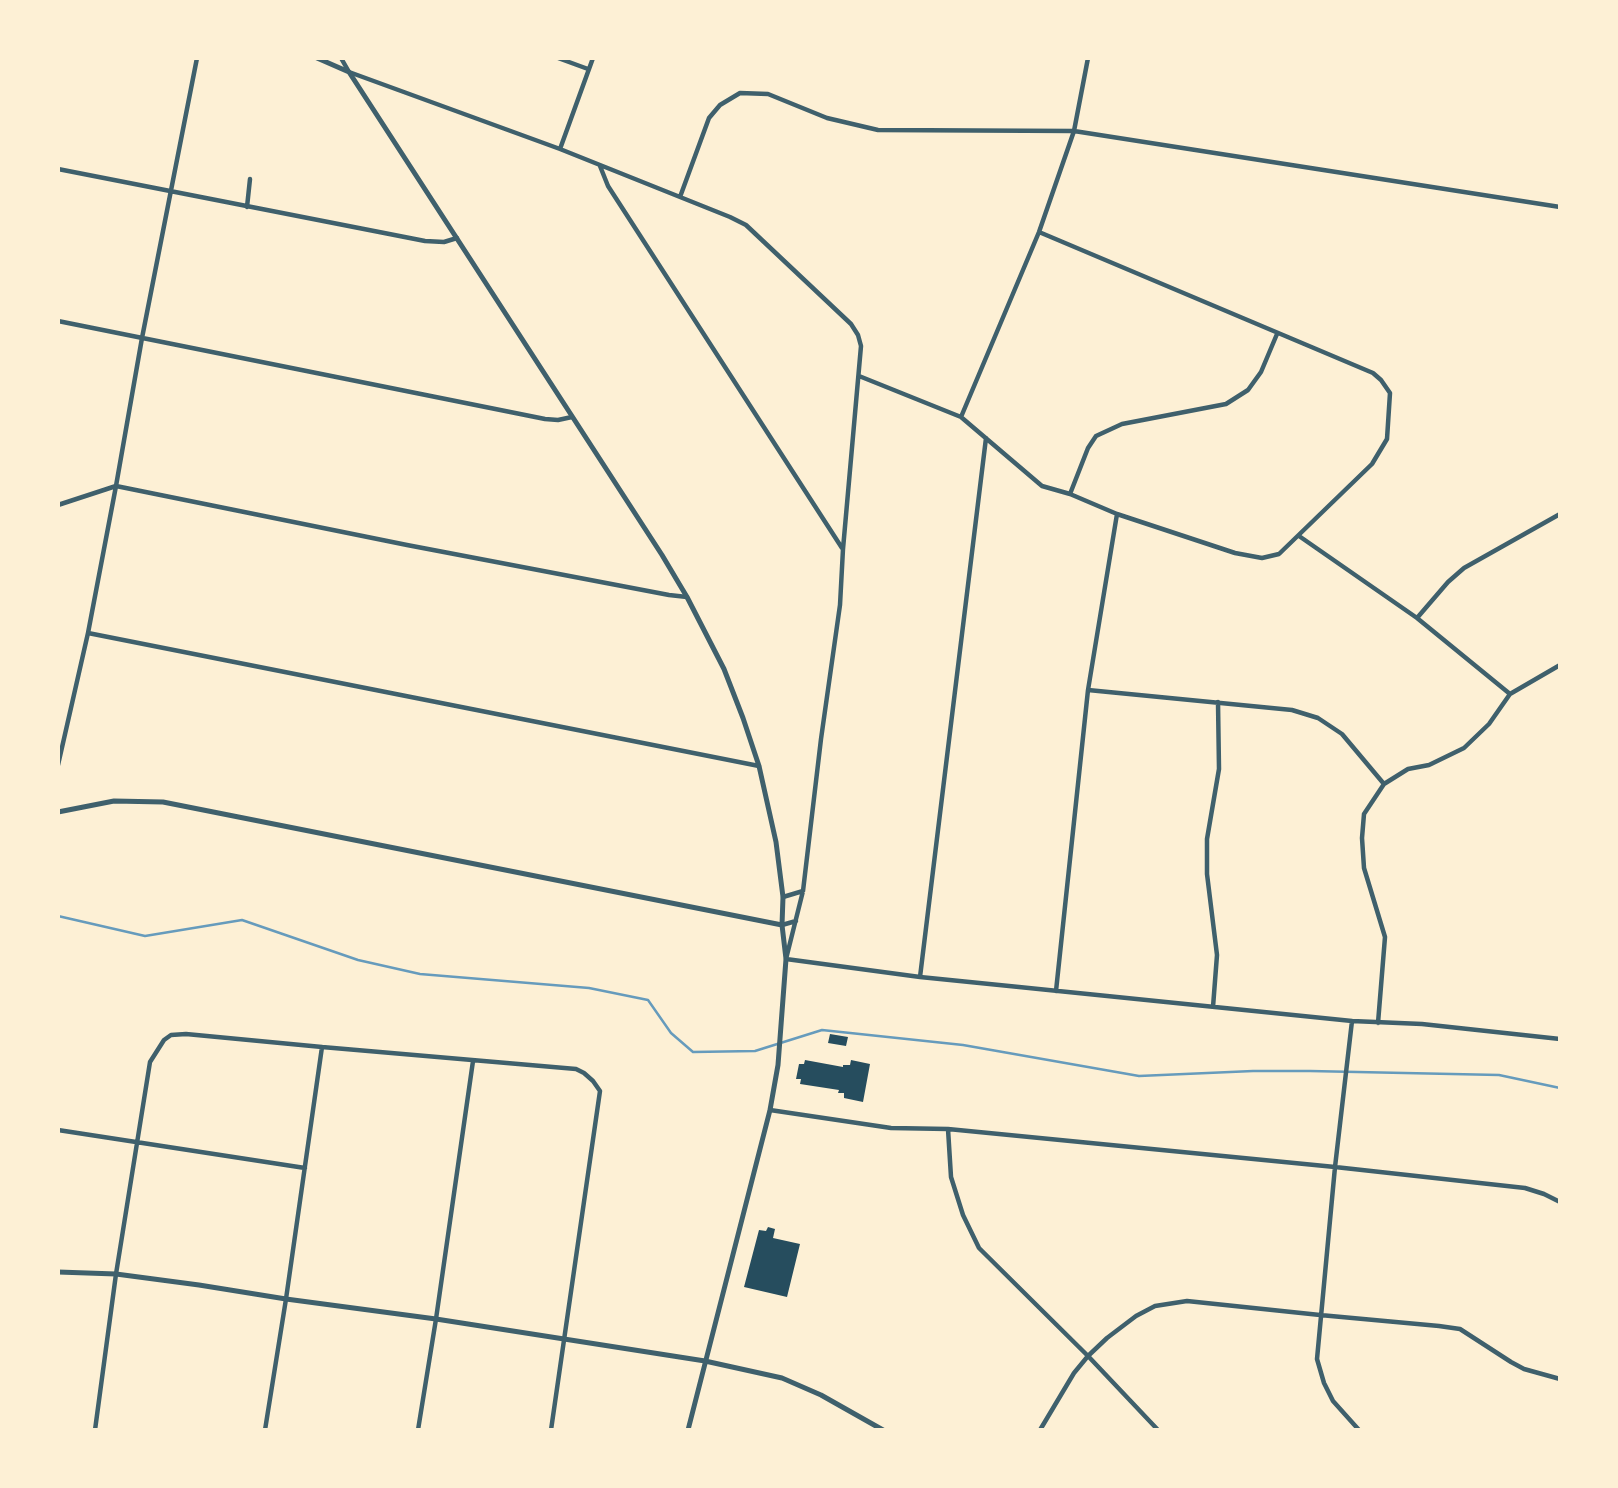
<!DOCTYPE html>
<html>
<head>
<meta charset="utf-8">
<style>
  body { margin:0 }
  #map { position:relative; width:1618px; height:1488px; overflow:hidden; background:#fdf0d5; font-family:Signika,sans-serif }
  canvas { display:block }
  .frame { position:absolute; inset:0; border:60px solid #fdf0d5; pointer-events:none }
</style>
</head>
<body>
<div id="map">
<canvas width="1618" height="1488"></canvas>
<div class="frame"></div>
</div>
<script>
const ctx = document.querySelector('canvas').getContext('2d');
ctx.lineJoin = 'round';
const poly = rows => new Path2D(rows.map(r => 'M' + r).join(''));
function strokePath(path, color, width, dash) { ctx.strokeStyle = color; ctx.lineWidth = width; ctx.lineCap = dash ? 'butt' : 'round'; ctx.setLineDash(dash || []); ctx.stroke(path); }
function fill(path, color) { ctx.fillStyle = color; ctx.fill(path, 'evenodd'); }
strokePath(poly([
  [58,916,145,936,242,920,358,960,420,974,589,988,648,1000,671,1033,693,1052,755,1051,822,1030,963,1045,1139,1076,1253,1071,1310,1071,1499,1075,1560,1088]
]), '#669bbc', 2.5);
fill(poly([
  [830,1034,848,1037,846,1046,828,1043],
  [805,1060,843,1067,843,1065,850,1065,851,1060,870,1064,863,1102,844,1098,844,1093,838,1093,839,1090,800,1084,801,1079,796,1079,799,1064,804,1064],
  [768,1227,775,1229,773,1238,800,1244,787,1297,744,1287,759,1230,766,1231]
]), '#264d5e');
strokePath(poly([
  [341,58,349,72,560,149,730,217,746,225,851,324,858,335,861,346,843,549,840,605,821,739,803,891,786,959,920,977,1019,987,1352,1021,1422,1024,1560,1039],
  [558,58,588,69],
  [560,149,593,58],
  [600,166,608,186,842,548],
  [58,169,425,241,444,242,457,238],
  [680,197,709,118,720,105,740,93,768,94,827,118,878,130,1074,131,1560,207],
  [247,207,250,179],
  [58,321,545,419,558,420,572,417],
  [859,376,961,417,1042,486,1070,494,1117,514,1235,553,1262,558,1279,554,1372,464,1387,439,1390,393,1381,380,1373,373,1039,232],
  [961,417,1039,232,1074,131,1088,58],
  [1070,494,1088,448,1096,436,1122,424,1226,404,1248,390,1261,372,1277,334],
  [58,505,116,486,407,545,669,595,687,597],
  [1299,536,1417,618,1510,694],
  [1417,618,1448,582,1464,568,1560,514],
  [88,633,759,766],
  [1088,690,1292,710,1318,718,1342,734,1384,784],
  [58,765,88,633,116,486,142,338,197,58],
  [783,897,803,891],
  [782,925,796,921],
  [920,977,986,438],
  [1056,991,1088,690,1117,514],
  [1213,1007,1217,955,1207,874,1207,839,1219,769,1218,702],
  [1352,1021,1335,1167,1317,1359,1324,1383,1333,1401,1359,1430],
  [1378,1023,1385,937,1364,868,1362,838,1364,814,1384,784,1408,769,1429,765,1464,748,1489,724,1510,694,1560,665],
  [770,1110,891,1128,948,1129,1335,1167,1525,1188,1544,1194,1560,1202],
  [948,1129,951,1177,963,1215,979,1248,1088,1356,1158,1430],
  [58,1130,305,1168],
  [95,1430,116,1274,150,1062,164,1040,171,1035,186,1034,322,1047,576,1069,584,1073,593,1081,600,1091,551,1430],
  [265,1430,286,1299,322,1047],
  [418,1430,436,1319,473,1061],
  [1040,1430,1074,1373,1088,1356,1107,1338,1136,1316,1155,1306,1187,1301,1320,1315,1439,1326,1460,1329,1511,1362,1524,1369,1560,1379]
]), '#3f606c', 4.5);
strokePath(poly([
  [317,58,349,72,662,555,687,597,724,669,743,718,759,766,776,842,783,897,782,925,786,959,778,1065,770,1110,688,1430],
  [58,812,114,801,163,802,782,925],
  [58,1272,116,1274,199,1285,286,1299,436,1319,705,1361,782,1378,821,1395,883,1430]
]), '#3f606c', 5);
</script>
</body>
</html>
